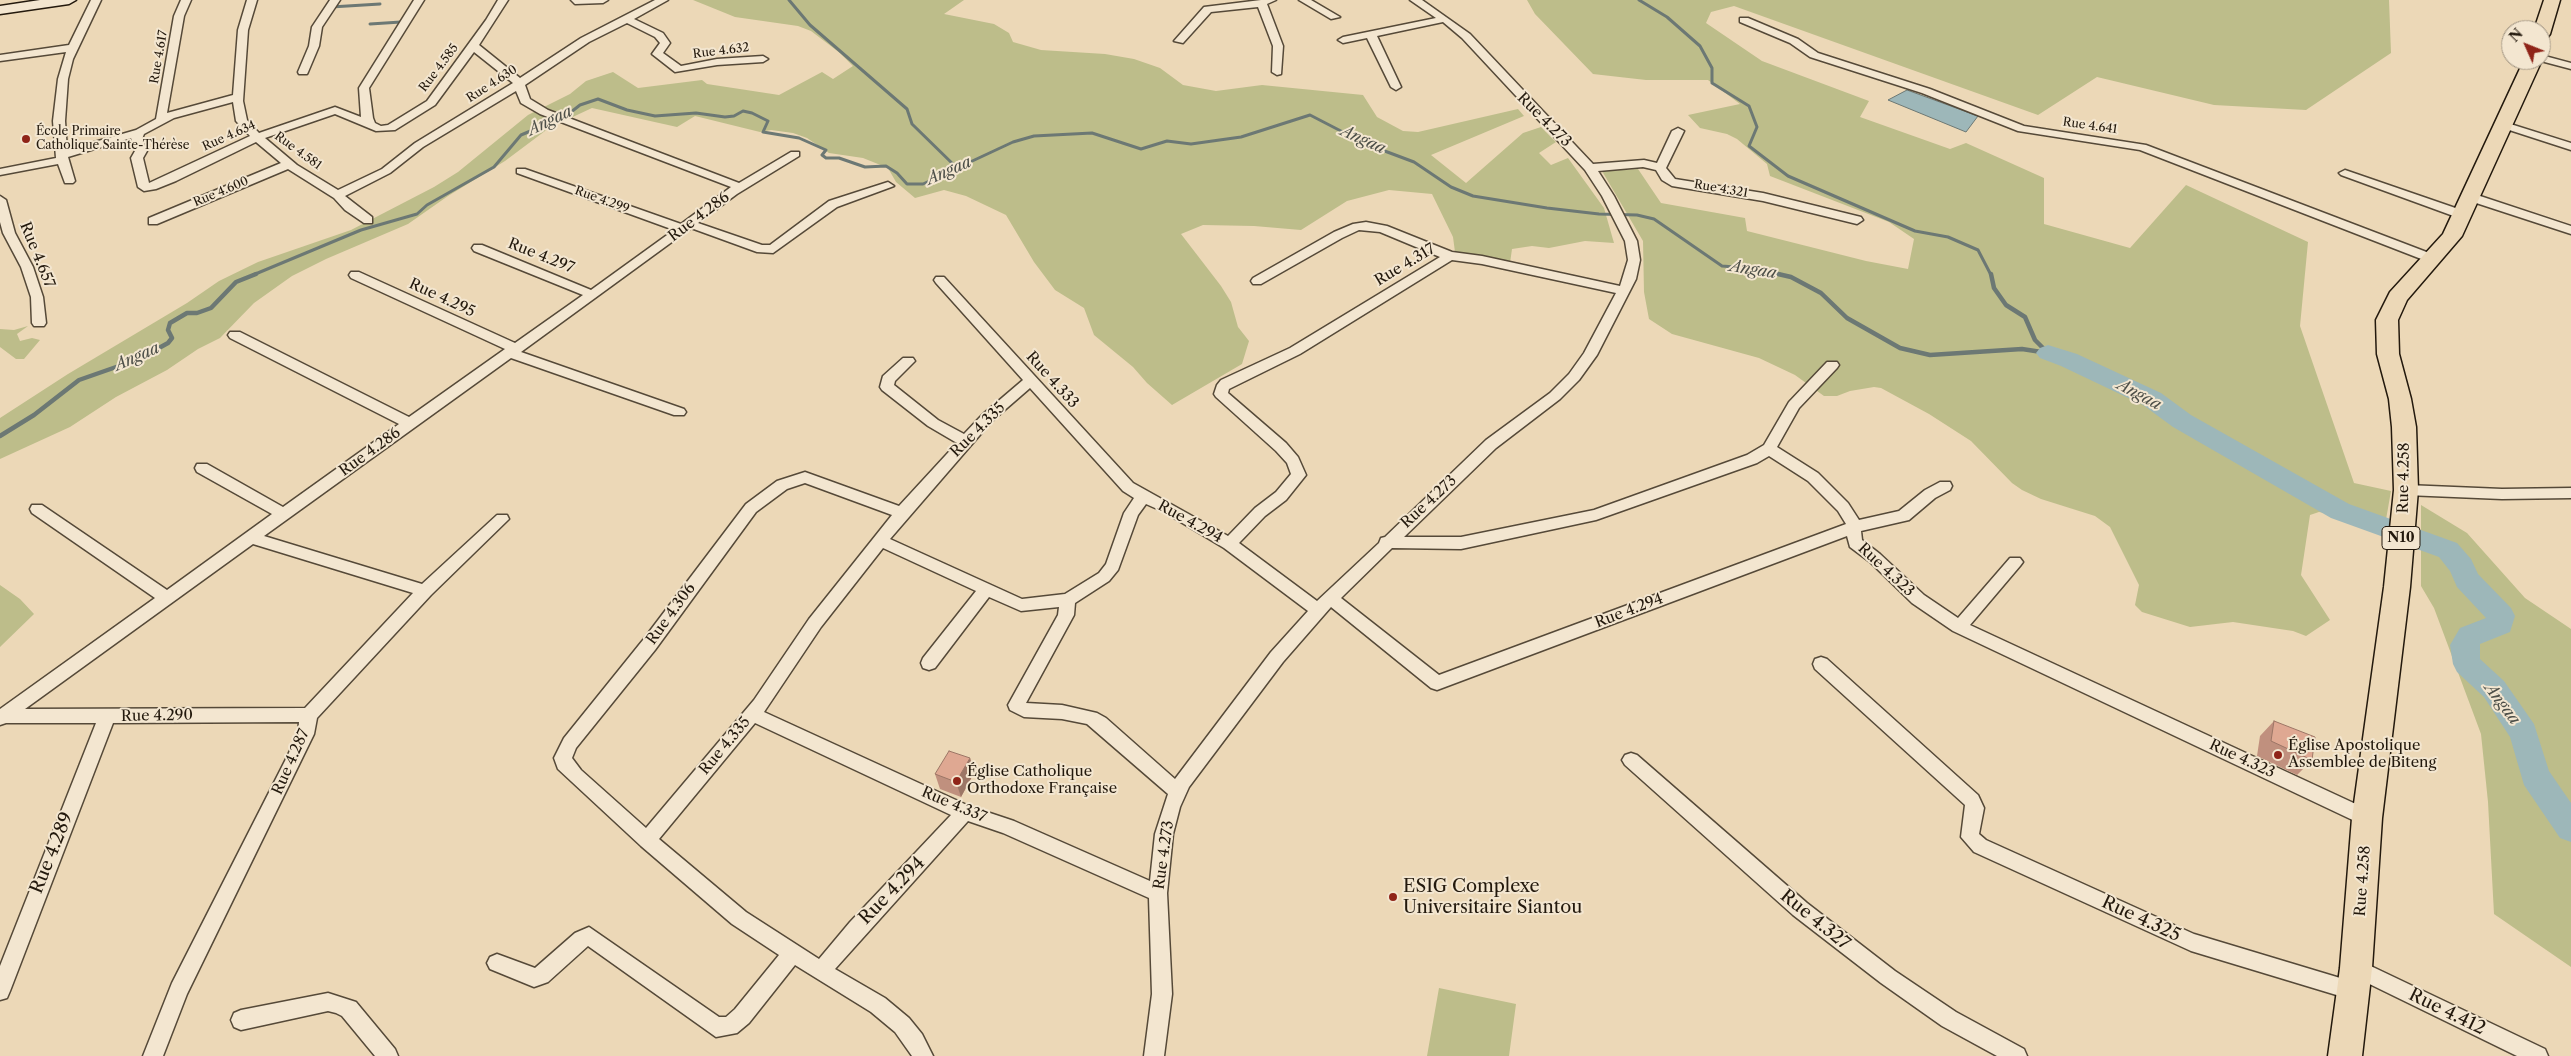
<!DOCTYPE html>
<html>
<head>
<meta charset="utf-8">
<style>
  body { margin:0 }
  #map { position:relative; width:2571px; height:1056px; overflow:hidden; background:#ecd8b7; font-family:"Libre Caslon Text",serif }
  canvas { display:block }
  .north { position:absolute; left:2501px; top:20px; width:50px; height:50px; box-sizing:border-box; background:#f3e6d0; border:1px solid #a09482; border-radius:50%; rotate:314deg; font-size:14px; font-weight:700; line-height:20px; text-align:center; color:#23190d }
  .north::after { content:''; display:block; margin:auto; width:18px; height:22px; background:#8f2418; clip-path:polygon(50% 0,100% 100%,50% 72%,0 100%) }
</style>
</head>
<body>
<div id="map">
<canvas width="2571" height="1056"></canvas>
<div class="north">N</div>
</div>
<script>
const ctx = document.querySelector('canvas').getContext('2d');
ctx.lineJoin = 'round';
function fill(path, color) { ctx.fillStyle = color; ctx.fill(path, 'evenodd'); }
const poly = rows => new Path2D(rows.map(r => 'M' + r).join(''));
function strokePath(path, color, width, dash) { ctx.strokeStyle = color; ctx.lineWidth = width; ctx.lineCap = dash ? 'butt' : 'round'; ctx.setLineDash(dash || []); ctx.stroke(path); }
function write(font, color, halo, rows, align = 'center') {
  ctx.font = font + ' "Libre Caslon Text",serif'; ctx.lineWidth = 4; ctx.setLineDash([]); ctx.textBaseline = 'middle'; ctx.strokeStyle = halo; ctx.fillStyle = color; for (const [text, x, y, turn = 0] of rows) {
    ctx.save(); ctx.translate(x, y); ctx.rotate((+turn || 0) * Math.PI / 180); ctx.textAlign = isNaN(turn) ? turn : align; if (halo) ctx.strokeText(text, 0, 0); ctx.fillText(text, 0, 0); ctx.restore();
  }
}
fill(poly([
  [693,0,964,0,944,14,994,24,1009,33,1013,42,1041,50,1105,54,1134,59,1160,68,1183,85,1216,91,1262,85,1363,95,1377,117,1403,131,1418,132,1518,109,1524,116,1431,155,1466,183,1523,133,1541,127,1556,142,1539,153,1551,165,1568,158,1604,208,1614,243,1585,241,1549,248,1532,246,1512,249,1510,263,1455,252,1453,237,1432,194,1389,190,1347,201,1301,230,1254,226,1203,225,1181,234,1221,286,1231,302,1238,327,1249,341,1242,364,1172,405,1147,383,1133,367,1094,335,1084,308,1055,290,1034,262,1006,215,966,196,944,190,915,198,896,182,888,168,863,158,829,153,807,138,793,133,771,130,760,132,695,116,677,127,592,108,549,128,505,161,448,196,408,224,326,259,292,276,254,303,220,338,198,349,167,370,116,397,70,427,0,459,0,418,68,374,187,303,219,281,258,262,351,230,434,187,458,172,528,115,570,94,586,81,613,72,638,88,702,80,707,84,779,95,822,72,833,79,853,66,840,53,811,31,798,26,735,17],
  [1527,0,2389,0,2391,53,2306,110,2214,105,2097,77,2038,115,1734,6,1711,12,1706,23,1762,61,1869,101,1860,117,1950,149,1966,143,2044,178,2044,224,2130,248,2186,185,2308,242,2300,326,2354,483,2391,491,2384,531,2336,515,2319,512,2310,515,2301,575,2330,620,2306,636,2293,631,2233,622,2190,627,2142,612,2135,605,2139,585,2110,527,2095,516,2041,499,2022,490,2012,483,1971,441,1929,414,1881,388,1874,387,1850,391,1837,396,1824,396,1795,375,1759,358,1672,334,1649,319,1644,292,1643,241,1602,171,1638,169,1661,203,1745,218,1747,231,1866,261,1908,269,1914,239,1889,222,1770,176,1767,164,1737,139,1727,134,1700,128,1688,115,1740,104,1708,80,1646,80,1593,74,1535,14],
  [28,326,17,334,20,341,32,338,40,340,24,359,16,359,0,347,0,329,14,330],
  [2421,505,2467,533,2525,598,2571,629,2571,967,2494,914,2488,802,2481,734,2434,608,2421,586],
  [0,585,20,599,34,614,0,647],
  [1439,988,1516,1004,1509,1056,1427,1056]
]), '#bdbd8a');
const water = poly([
  [1907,90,1978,116,1966,132,1888,100,1907,90]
]);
fill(water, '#9db7b9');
strokePath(water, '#6c7874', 1);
strokePath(poly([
  [789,0,810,25,907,109,912,124,957,168],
  [1639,0,1667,17,1700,46,1712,68,1712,83,1749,106,1757,127,1749,146,1788,176,1915,231,1948,237,1978,250,1991,275],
  [331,7,380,4],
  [370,24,401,22],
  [253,275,361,230,417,214,427,205,494,167,521,135,566,116,580,105,598,99,627,110,655,116,696,113,725,117,734,116,743,111,752,113,768,121,763,132,799,138,826,150,822,155,826,158,839,158,865,167,886,166,897,173,907,184,923,184,1013,142,1034,136,1092,133,1141,149,1167,141,1191,144,1241,137,1310,115,1366,144,1414,162,1451,187,1473,196,1547,208,1599,214,1637,215,1654,219,1722,266,1760,269,1783,275]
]), '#6c7874', 3);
strokePath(poly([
  [1778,274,1791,277,1821,293,1847,318,1900,348,1930,355,2022,349,2048,353],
  [1991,274,1994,288,2006,305,2025,317,2035,340,2047,352],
  [0,436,34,415,79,380,139,359,168,343,172,338,168,330,170,323,187,313,197,313,211,308,236,282,256,274]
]), '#6c7874', 4.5);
fill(poly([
  [2048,345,2077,354,2161,393,2191,415,2349,504,2457,543,2471,559,2478,574,2511,608,2515,616,2510,632,2480,644,2480,659,2504,681,2534,724,2549,771,2571,803,2571,842,2560,838,2524,785,2510,737,2484,697,2457,672,2453,664,2450,645,2460,628,2486,618,2457,587,2450,571,2439,557,2331,518,2173,427,2143,405,2061,366,2040,358,2036,353,2040,348,2048,345]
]), '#9db7b9');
const minor = poly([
  [91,0,101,0,73,59,68,79,65,121,67,150,136,130,156,119,174,16,181,0,191,0,184,16,167,113,233,95,238,30,247,0,257,0,248,30,243,101,247,120,259,133,335,107,361,117,359,88,414,0,424,0,369,88,373,118,375,123,381,126,388,125,427,101,486,20,498,0,508,0,479,45,520,78,581,38,655,0,668,0,634,19,663,33,670,43,663,53,681,66,717,59,763,56,768,59,763,62,717,65,675,72,652,54,660,43,655,37,627,23,589,42,525,85,530,99,548,110,739,183,791,152,799,152,799,156,737,194,698,223,762,245,770,245,829,201,888,182,894,186,837,207,773,253,757,252,691,228,521,352,684,409,686,412,684,415,674,415,511,358,264,536,422,584,497,515,507,515,509,519,431,595,317,718,314,734,187,994,163,1056,143,1056,172,983,287,757,298,734,299,722,113,723,10,991,7,998,0,1000,0,966,96,723,6,723,0,725,0,709,155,598,32,513,30,509,32,505,42,505,167,590,272,514,197,472,195,468,197,464,207,464,283,507,399,424,230,338,228,335,230,332,240,332,409,417,505,349,351,278,349,275,351,272,359,272,515,343,583,295,474,251,472,248,474,245,482,245,591,290,674,230,517,173,517,169,525,169,681,224,731,187,540,114,521,103,516,91,423,147,390,173,345,196,372,217,372,223,364,223,345,210,334,198,288,169,157,224,149,224,149,218,281,163,256,142,176,181,156,189,144,191,138,187,131,158,135,151,131,138,68,157,75,181,73,183,65,183,58,164,0,175,0,169,56,158,53,121,58,79,66,52,0,61,0,55,69,45,91,0],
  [474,52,513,83,415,143,382,169,338,190,297,165,265,138,335,114,376,131,395,130,435,105,474,52],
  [233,102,236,121,250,136,149,183,143,158,147,151,142,139,144,134,174,118,233,102],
  [253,544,413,593,305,708,25,709,253,544],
  [330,0,340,0,322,27,319,46,308,72,307,74,299,74,298,72,309,46,312,27,330,0],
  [571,0,608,0,603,3,575,4,571,0],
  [1261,0,1276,0,1267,4,1283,46,1281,74,1277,75,1272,72,1273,46,1258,7,1211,12,1183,43,1174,41,1204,7,1261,0],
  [1299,0,1311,0,1340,17,1331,19,1299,0],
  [1410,0,1422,0,1470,34,1593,164,1644,160,1657,163,1672,131,1678,128,1684,131,1666,168,1675,179,1763,193,1861,217,1863,220,1857,224,1763,201,1672,186,1662,180,1656,170,1643,167,1598,171,1614,196,1637,241,1640,260,1636,279,1597,355,1579,380,1560,399,1496,448,1404,537,1461,537,1594,510,1747,455,1764,445,1789,402,1827,362,1837,362,1839,365,1837,368,1799,408,1777,447,1818,473,1848,503,1859,520,1899,511,1925,490,1940,482,1950,482,1952,486,1950,490,1935,498,1909,520,1861,531,1862,540,1880,554,1924,595,1958,618,2010,558,2020,558,2023,562,2020,566,1970,625,2373,812,2376,818,2373,824,2367,826,2361,824,1953,631,1912,603,1870,562,1850,547,1847,536,1437,690,1431,688,1331,607,1283,662,1189,787,1180,807,1173,834,1167,893,1172,994,1164,1056,1144,1056,1152,994,1149,898,1003,833,968,821,835,969,885,998,909,1018,922,1034,933,1056,912,1056,895,1032,871,1012,795,965,749,1023,737,1033,716,1037,588,946,548,982,534,987,490,969,487,963,490,957,497,954,535,968,575,933,589,927,719,1017,726,1017,735,1009,779,955,732,924,641,846,558,769,554,758,564,738,643,640,746,504,777,481,805,472,899,506,957,443,928,426,882,390,880,387,883,376,903,358,913,358,915,361,895,381,894,385,938,420,964,434,982,415,1023,380,936,283,934,280,936,277,944,277,1133,483,1228,536,1255,508,1276,492,1291,474,1287,463,1276,451,1216,397,1214,394,1217,385,1221,380,1290,348,1440,257,1380,232,1359,230,1342,238,1261,284,1253,284,1251,281,1253,278,1334,232,1353,224,1366,222,1387,226,1452,252,1482,256,1620,286,1628,260,1625,241,1602,196,1585,170,1462,38,1443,22,1377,36,1401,87,1396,90,1391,87,1367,38,1343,43,1338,40,1343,37,1436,18,1410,0],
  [1452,260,1482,264,1616,293,1584,353,1569,374,1550,393,1486,440,1385,537,1381,538,1379,543,1317,601,1239,543,1265,516,1286,500,1306,475,1298,457,1286,443,1228,393,1229,389,1300,354,1452,260],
  [1030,388,1123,491,1134,498,1124,513,1106,564,1099,573,1065,594,1022,599,890,539,992,421,1030,388],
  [1769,456,1808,481,1838,511,1846,524,1439,675,1341,598,1392,548,1461,549,1596,520,1757,463,1769,456],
  [805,483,892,515,809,619,754,700,646,828,581,770,572,758,576,748,655,650,756,512,787,489,805,483],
  [1146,504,1164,512,1224,548,1308,611,1271,652,1175,779,1106,718,1097,713,1062,705,1026,703,1074,615,1075,603,1109,581,1118,570,1138,515,1146,504],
  [883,548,976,591,923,658,921,663,923,668,929,670,935,668,989,597,1021,611,1059,607,1058,615,1008,705,1010,710,1024,717,1062,719,1087,724,1168,794,1155,834,1150,881,1014,821,969,806,764,712,821,627,883,548],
  [755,723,951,815,850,922,819,959,746,912,659,839,755,723],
  [1740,18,1748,18,1798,39,1818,53,1930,89,2024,126,2146,145,2437,256,2439,259,2433,263,2429,262,2140,150,2018,131,1922,93,1810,57,1790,43,1740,22,1740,18],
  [2541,55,2571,63,2571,69,2537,60,2541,60,2541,55],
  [2504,122,2571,143,2571,150,2500,127,2500,123,2504,122],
  [2345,170,2467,212,2469,215,2467,218,2459,218,2341,175,2339,173,2345,170],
  [2471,193,2571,226,2571,234,2467,200,2465,197,2471,193],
  [0,196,6,200,15,233,33,267,43,297,46,323,44,326,34,326,32,323,31,297,21,267,3,233,0,222,0,196],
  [2406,485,2502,489,2571,488,2571,498,2502,499,2406,495,2399,490,2406,485],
  [1821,657,1827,659,1978,795,1984,808,1979,834,1986,840,2194,934,2360,984,2363,991,2360,998,2353,1000,2191,951,1974,852,1961,837,1965,805,1815,669,1813,664,1815,659,1821,657],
  [1631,753,1637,755,1807,903,1895,971,1956,1012,2024,1049,2027,1056,1997,1056,1942,1026,1881,983,1793,915,1625,765,1622,760,1625,755,1631,753],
  [2356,959,2545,1049,2548,1056,2517,1056,2349,974,2346,968,2349,962,2356,959],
  [328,993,356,1002,395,1049,398,1056,375,1056,342,1016,336,1013,328,1011,241,1030,234,1027,231,1020,234,1013,241,1010,328,993]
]);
const secondary = poly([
  [40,0,76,0,69,4,0,14,0,6,40,0]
]);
const trunk = poly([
  [2544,0,2560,0,2550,34,2547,38,2541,39,2541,30,2534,30,2544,0],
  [2541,59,2542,60,2462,236,2407,300,2398,320,2399,354,2411,399,2416,427,2418,490,2410,587,2382,818,2372,968,2362,1056,2328,1056,2340,968,2352,818,2384,587,2394,490,2392,427,2389,399,2377,354,2376,320,2390,292,2443,234,2524,60,2541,59]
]);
strokePath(minor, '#554938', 3);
strokePath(secondary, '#23190d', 3);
strokePath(trunk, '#23190d', 3);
fill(minor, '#f3e6d0');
fill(secondary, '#f3e6d0');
fill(trunk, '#ecd8b7');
fill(poly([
  [2274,721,2312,760,2297,775,2257,756,2260,736],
  [970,758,974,773,961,797,940,789,935,774]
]), '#c0907e');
fill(poly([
  [970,758,974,773,961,797,956,782]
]), '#9c7666');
const building = poly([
  [2274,721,2315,737,2312,760,2271,741,2274,721],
  [949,751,970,758,956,782,935,774,949,751]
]);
fill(building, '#dfa892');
strokePath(building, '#9c7666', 1);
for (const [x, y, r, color] of [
  [26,139,5,"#8f2418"],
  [2278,755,5,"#8f2418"],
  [957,781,5,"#8f2418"],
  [1393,897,5,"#8f2418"]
]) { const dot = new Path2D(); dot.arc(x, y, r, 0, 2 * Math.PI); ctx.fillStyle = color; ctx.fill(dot); strokePath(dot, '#f3e6d0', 2); }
write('12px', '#23190d', '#f3e6d0', [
  ["Rue 4.632",721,51,-7],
  ["Rue 4.617",159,57,-80],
  ["Rue 4.585",439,68,-53],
  ["Rue 4.630",492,84,-33],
  ["Rue 4.641",2090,126,8],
  ["Rue 4.634",229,136,-24],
  ["Rue 4.581",298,151,36],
  ["Rue 4.321",1721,189,10],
  ["Rue 4.600",221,192,-23],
  ["Rue 4.299",602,200,20]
]);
write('12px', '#23190d', '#f3e6d0', [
  ["École Primaire",36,132],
  ["Catholique Sainte-Thérèse",36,146]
], 'left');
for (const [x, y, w] of [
  [2401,538,38]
]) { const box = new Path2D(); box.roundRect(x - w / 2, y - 11.5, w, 23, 4); ctx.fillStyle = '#f3e6d0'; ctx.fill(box); strokePath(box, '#23190d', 1); }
write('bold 14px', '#23190d', null, [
  ["N10",2401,538]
]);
write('15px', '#23190d', '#f3e6d0', [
  ["Rue 4.273",1544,120,45],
  ["Rue 4.286",699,217,-37],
  ["Rue 4.657",37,255,68],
  ["Rue 4.297",541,256,22],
  ["Rue 4.317",1405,265,-31],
  ["Rue 4.295",442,298,25],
  ["Rue 4.333",1052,380,48],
  ["Rue 4.335",978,430,-45],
  ["Rue 4.286",370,452,-36],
  ["Rue 4.258",2404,478,-89],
  ["Rue 4.273",1429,502,-43],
  ["Rue 4.294",1190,522,29],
  ["Rue 4.323",1886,570,43],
  ["Rue 4.294",1629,611,-21],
  ["Rue 4.306",671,614,-54],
  ["Rue 4.290",157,716,-1],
  ["Rue 4.335",725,746,-50],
  ["Rue 4.323",2242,759,25],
  ["Rue 4.287",291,762,-66],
  ["Rue 4.337",954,805,23],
  ["Rue 4.273",1164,855,-82],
  ["Rue 4.258",2363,881,-86]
]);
write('15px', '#23190d', '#f3e6d0', [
  ["Église Apostolique",2288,746],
  ["Assemblee de Biteng",2288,763],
  ["Église Catholique",967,772],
  ["Orthodoxe Française",967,789]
], 'left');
write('italic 16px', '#4e5049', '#f3e6d0', [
  ["Angaa",550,121,-26],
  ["Angaa",1363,140,24],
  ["Angaa",949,171,-24],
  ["Angaa",1753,270,9],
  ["Angaa",137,357,-24],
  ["Angaa",2139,395,28],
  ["Angaa",2502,704,53]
]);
write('18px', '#23190d', '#f3e6d0', [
  ["Rue 4.289",52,853,-68],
  ["Rue 4.294",892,891,-46],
  ["Rue 4.325",2141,919,25],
  ["Rue 4.327",1815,920,39],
  ["Rue 4.412",2447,1012,26]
]);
write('18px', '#23190d', '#f3e6d0', [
  ["ESIG Complexe",1403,887],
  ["Universitaire Siantou",1403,908]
], 'left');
</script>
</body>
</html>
